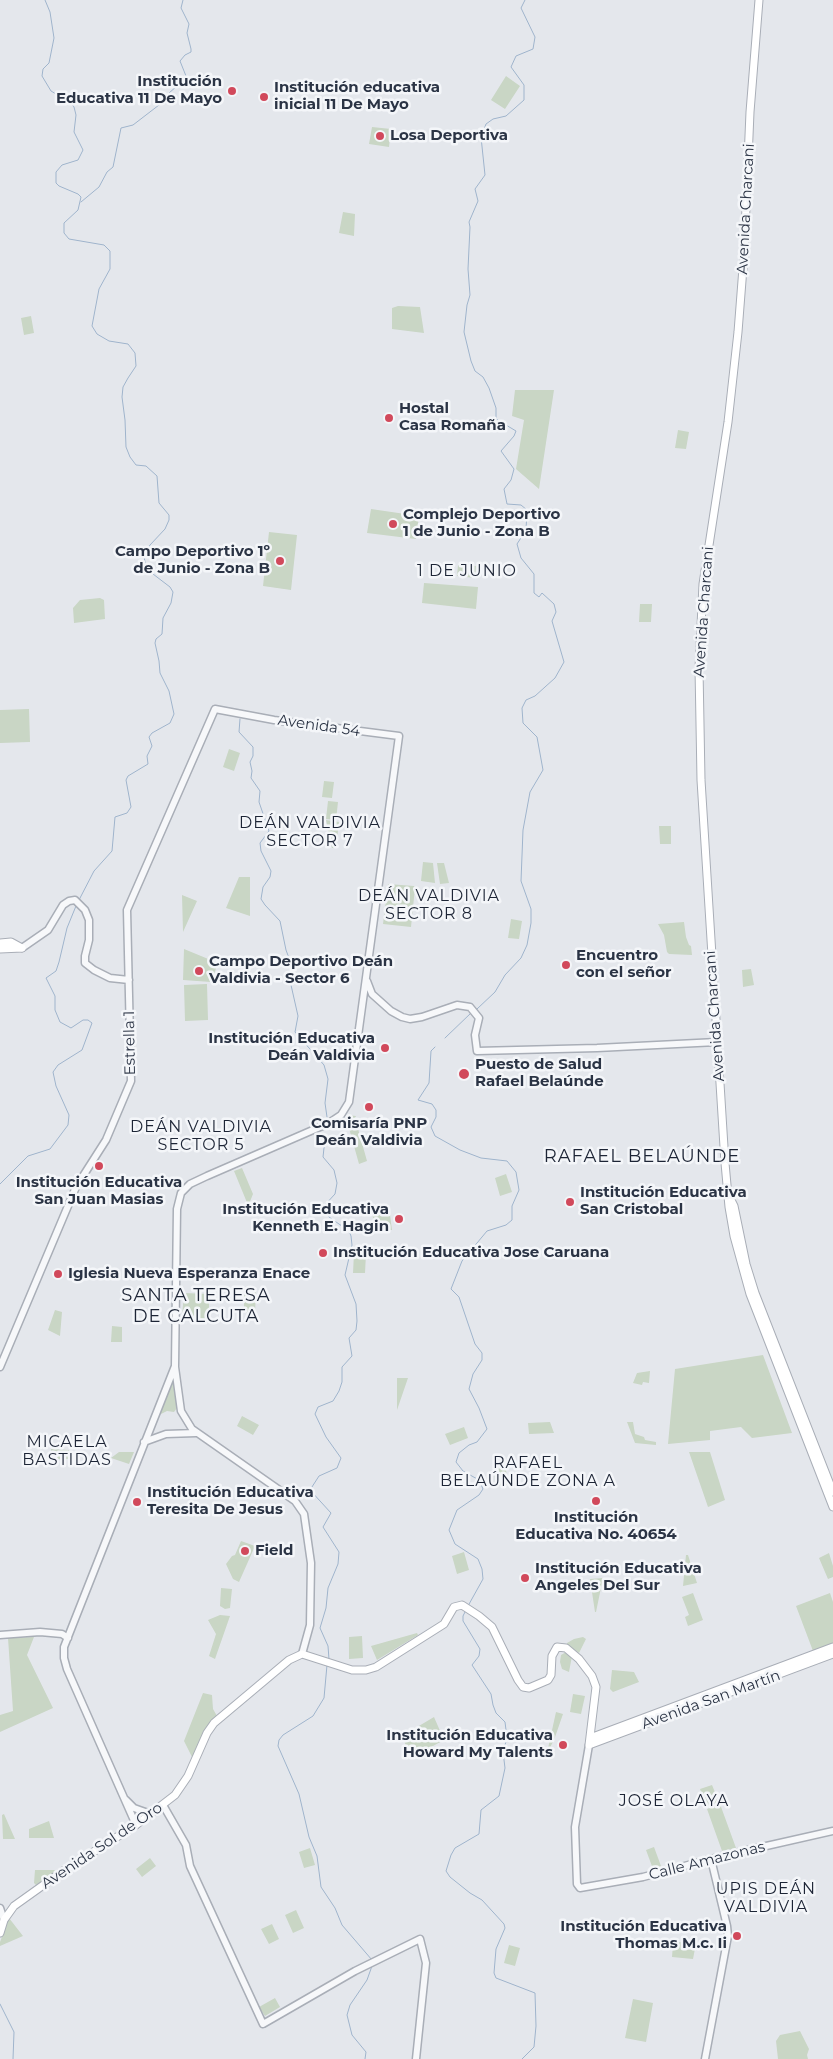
<!DOCTYPE html>
<html>
<head>
<meta charset="utf-8">
<style>
  body { margin:0 }
  canvas { display:block; background:#e4e7ec }
</style>
</head>
<body>
<canvas width="833" height="2059"></canvas>
<script>
const ctx = document.querySelector('canvas').getContext('2d');
ctx.lineJoin = 'round';
function fill(path, color) { ctx.fillStyle = color; ctx.fill(path, 'evenodd'); }
const poly = rows => new Path2D(rows.map(r => 'M' + r).join(''));
function strokePath(path, color, width, dash) { ctx.strokeStyle = color; ctx.lineWidth = width; ctx.lineCap = dash ? 'butt' : 'round'; ctx.setLineDash(dash || []); ctx.stroke(path); }
function write(font, color, halo, rows, align = 'center') {
  ctx.font = font + ' Montserrat,sans-serif'; ctx.lineWidth = 5; ctx.setLineDash([]); ctx.textBaseline = 'middle'; ctx.strokeStyle = halo; ctx.fillStyle = color; for (const [text, x, y, turn = 0] of rows) {
    ctx.save(); ctx.translate(x, y); ctx.rotate((+turn || 0) * Math.PI / 180); ctx.textAlign = isNaN(turn) ? turn : align; if (halo) ctx.strokeText(text, 0, 0); ctx.fillText(text, 0, 0); ctx.restore();
  }
}
fill(poly([
  [506,76,520,86,505,109,491,100],
  [372,127,391,129,389,147,369,144],
  [343,212,355,214,354,236,339,233],
  [398,306,420,307,424,333,392,329,392,308],
  [31,316,34,333,24,335,21,318],
  [515,390,554,390,539,489,516,469,524,420,512,416],
  [678,430,689,432,686,449,675,448],
  [371,509,419,516,416,539,367,533],
  [269,532,297,535,291,590,263,586],
  [458,565,476,566,475,578,457,576],
  [424,583,478,587,476,609,422,603],
  [100,598,104,600,105,619,74,623,73,608,80,600],
  [640,604,652,604,651,622,639,622],
  [29,709,30,742,0,743,0,710],
  [229,749,240,753,234,771,223,767],
  [324,781,334,782,332,798,322,797],
  [328,801,338,802,336,820,326,819],
  [326,820,339,822,336,848,332,848],
  [659,826,671,826,671,844,660,844],
  [423,862,433,863,435,883,421,881],
  [437,863,444,863,449,883,440,884],
  [239,877,250,877,250,916,226,908],
  [388,884,414,886,415,888,411,927,383,924],
  [182,895,197,901,183,932],
  [511,919,522,921,519,939,508,938],
  [684,922,686,937,689,945,691,946,692,955,669,954,667,952,664,935,658,924],
  [184,949,218,963,211,982,183,980],
  [751,969,754,985,743,987,742,970],
  [207,984,208,1020,185,1021,184,985],
  [347,1115,356,1116,355,1118,367,1161,359,1164,347,1121],
  [242,1168,253,1194,249,1204,248,1205,234,1171],
  [506,1174,512,1192,500,1196,495,1178],
  [389,1207,392,1230,375,1230,372,1212],
  [354,1253,366,1254,365,1273,353,1273],
  [244,1292,256,1292,255,1313,244,1312],
  [184,1293,209,1294,209,1319,182,1317],
  [55,1310,62,1312,60,1336,48,1330],
  [112,1326,122,1327,122,1342,111,1342],
  [763,1355,792,1433,752,1438,741,1427,710,1431,710,1440,668,1444,675,1369],
  [650,1371,649,1383,643,1382,642,1385,633,1383,637,1373],
  [397,1378,408,1378,397,1410],
  [174,1380,177,1408,174,1412,167,1411,159,1415],
  [242,1416,259,1425,253,1435,237,1426],
  [550,1422,554,1433,529,1434,528,1423],
  [627,1422,633,1422,635,1434,644,1437,645,1440,656,1442,656,1445,635,1443],
  [464,1427,468,1438,450,1445,445,1434],
  [51,1449,69,1450,69,1459,51,1459],
  [119,1452,134,1452,129,1464,111,1458],
  [689,1452,710,1452,725,1500,708,1507],
  [506,1468,507,1485,495,1486,494,1469],
  [241,1541,255,1546,239,1582,233,1579,226,1564,232,1556,235,1555],
  [464,1552,469,1570,457,1574,452,1556],
  [829,1553,833,1566,833,1577,828,1579,819,1558],
  [686,1555,688,1555,697,1583,683,1586],
  [603,1578,596,1612,595,1612,590,1579],
  [221,1588,232,1589,230,1608,225,1609,220,1606],
  [693,1593,703,1620,688,1626,685,1617,689,1615,682,1597],
  [830,1593,833,1602,833,1643,813,1651,796,1606],
  [220,1615,230,1616,215,1659,209,1656,216,1634,208,1620],
  [417,1633,418,1635,377,1660,371,1646],
  [362,1636,363,1658,349,1659,349,1637],
  [34,1637,27,1655,53,1708,0,1732,0,1715,13,1711,8,1638],
  [583,1637,586,1639,579,1653,567,1645,567,1643,574,1639],
  [566,1652,572,1656,569,1672,562,1669,560,1662,561,1655],
  [612,1670,634,1672,639,1682,613,1692,610,1689],
  [203,1693,212,1695,213,1709,217,1716,205,1730,193,1759,184,1741],
  [573,1694,585,1696,581,1714,570,1712],
  [556,1712,563,1714,554,1740,547,1753],
  [434,1717,444,1740,411,1758,402,1736],
  [712,1785,719,1802,707,1807,700,1789],
  [720,1804,736,1848,722,1851,707,1809],
  [4,1814,15,1839,3,1839,2,1815],
  [49,1821,54,1838,29,1838,29,1829],
  [654,1847,661,1866,653,1869,646,1850],
  [310,1848,315,1865,304,1868,299,1852],
  [150,1858,156,1866,142,1877,136,1869],
  [35,1870,58,1870,36,1885,34,1883],
  [296,1910,304,1928,293,1933,285,1915],
  [9,1918,23,1936,0,1946,0,1942],
  [272,1924,279,1939,269,1944,261,1929],
  [697,1938,693,1959,672,1957,673,1944],
  [509,1945,520,1948,515,1966,504,1963],
  [275,1998,280,2007,265,2016,259,2007],
  [633,1999,653,2003,646,2042,625,2038],
  [800,2031,809,2049,807,2055,808,2059,778,2059,776,2041,780,2035]
]), '#c9d6c5');
strokePath(poly([
  [45,0,50,12,54,38,49,63,43,69,42,76,51,91,71,103,74,107,76,115,74,132,83,150,78,160,62,165,56,172,56,183,59,186,78,194,81,197,78,210,64,223,64,233,69,239,104,245,110,251,110,269,99,289,92,326,97,334,109,341,128,344,135,353,136,366,128,378,123,387,122,397,125,420,126,447,130,457,136,465,146,466,157,476,159,503,169,515,169,520,165,529,150,545,144,555,145,563,153,574,170,587,173,592,171,603,163,618,162,634,156,639,155,643,159,661,160,673,169,691,174,714,170,723,152,733,149,737,152,746,147,756,148,764,128,776,126,780,131,807,127,813,115,817,112,851,94,871,79,900],
  [81,202,99,187,107,172,113,167,121,128,133,125,159,105,169,102,169,93,185,79,186,76,180,61,185,55,191,52,191,49,187,33,189,24,181,8,183,0],
  [240,719,239,732,253,747,253,756,250,762,252,771,251,778,260,791,259,802,269,831,260,843,261,851,271,871,270,877,263,887,261,899,265,905,280,921,286,950,293,969,291,985,298,1016,295,1032,324,1065,328,1079,325,1103,327,1117],
  [477,1009,495,992,505,975,521,958,527,945,531,923,531,909,521,881,523,830,530,792,543,770,537,737,523,723,522,708,526,700,535,696,555,678,564,662,552,621,556,612,554,604,542,593,539,597,534,593,534,574,521,558,517,544,526,530,527,510,521,505,507,504,504,489,511,480,514,469,501,451,514,436,516,431,496,419,496,408,489,388,483,377,475,371,471,361,464,332,467,305,470,295,468,269,470,227,469,222,478,201,475,189,485,175,481,137,486,124,493,119,506,116,524,100,524,85,511,67,516,56,533,49,535,37,521,8,525,0],
  [445,1038,471,1013],
  [435,1047,431,1051,429,1083,418,1100,432,1104,436,1110,436,1117,431,1127,435,1136,460,1150,481,1158,507,1161,516,1172,519,1190,512,1206,512,1220,506,1225,487,1231,462,1261,451,1289,459,1297,475,1344,482,1353,482,1360,473,1374,469,1389,479,1408,487,1429,477,1442,469,1445,459,1453,456,1462,463,1471,479,1480,483,1489,479,1495,457,1510,449,1530,455,1544,478,1559,482,1569,483,1579,468,1606],
  [325,1139,323,1157,334,1170,337,1183,335,1194,323,1207,329,1217,349,1231,351,1236,352,1245,345,1275,356,1304,357,1321,356,1330,349,1338,352,1356,342,1367,342,1382,339,1391,333,1401,318,1407,315,1414,326,1437,341,1458,337,1468,319,1476,310,1490,331,1513,323,1527,339,1552,338,1564,328,1588,326,1608,320,1628,328,1646,329,1659],
  [0,1184,28,1156,50,1149,68,1125,69,1115,56,1086,53,1072,58,1065,82,1050,92,1023,88,1020,83,1020,71,1028,60,1022,55,1010,55,996,46,978,56,971,59,962,67,928,76,906],
  [466,1610,463,1616,463,1621,480,1649,479,1656,472,1665,491,1694,493,1705,496,1713,505,1722,507,1738,503,1752,505,1768,499,1796,481,1810,479,1834,455,1848,451,1855,446,1871,450,1877,470,1893,482,1900,504,1924,505,1928,496,1949,494,1973,496,1978,535,1993,536,2026,534,2047,522,2059],
  [327,1665,324,1698,313,1716,283,1735,279,1740,278,1746,299,1794,309,1837,317,1856,321,1887,335,1908,342,1925,372,1960],
  [0,2004,14,2032,13,2059],
  [365,2059,366,2052,352,2035,347,2015,350,2005,367,1980,372,1966]
]), '#9fb4cc', 1);
const tertiary = poly([
  [22,948,48,930,63,905,69,901,75,900,85,910,89,920,89,940,85,956,85,963,94,970,110,978,129,980],
  [367,981,372,994,391,1011,402,1017,410,1019,422,1017,457,1005,470,1007,479,1018,475,1035,477,1051,597,1048,717,1042],
  [0,1367,76,1187,106,1140,131,1081,127,910,215,709,274,720,399,736,349,1102,341,1115,329,1123,207,1176,190,1184,181,1193,177,1209,175,1366,64,1647,64,1658,67,1669,136,1825],
  [175,1367,181,1411,192,1429,295,1501,304,1514,311,1563,310,1625,302,1654],
  [144,1442,166,1434,196,1433],
  [0,1635,40,1632,62,1634,68,1638],
  [589,1745,575,1827,577,1884,580,1888,643,1877,722,1856,833,1831],
  [126,1800,134,1808,151,1814],
  [163,1805,186,1845,190,1866,263,2024,355,1971,420,1939,426,1963,416,2059],
  [0,1908,4,1920],
  [705,2059,728,1936,727,1926,711,1859]
]);
const secondary = poly([
  [759,0,750,112,744,255,738,332,728,422,703,584,699,668,701,780,725,1163,729,1207,734,1236,750,1294,833,1507],
  [0,943,11,942,22,948],
  [0,949,22,948],
  [730,1198,734,1206,746,1264,755,1293,833,1492],
  [590,1738,833,1647],
  [0,1933,4,1920,14,1906,63,1871,136,1825,175,1795,188,1776,207,1733,214,1723,289,1660,302,1654,352,1670,366,1670,376,1667,444,1624,454,1607,462,1605,479,1616,492,1627,518,1680,523,1687,529,1688,548,1680,551,1675,552,1656,557,1647,566,1648,579,1659,592,1676,596,1687,589,1745,833,1654]
]);
strokePath(tertiary, '#a9aeb7', 9);
strokePath(secondary, '#a9aeb7', 9);
strokePath(tertiary, '#f7f8fa', 6);
strokePath(secondary, '#fff', 7);
for (const [x, y, r, color] of [
  [232,91,5,"#d1495b"],
  [264,97,5,"#d1495b"],
  [380,136,5,"#d1495b"],
  [389,418,5,"#d1495b"],
  [393,524,5,"#d1495b"],
  [280,561,5,"#d1495b"],
  [566,965,5,"#d1495b"],
  [199,971,5,"#d1495b"],
  [385,1048,5,"#d1495b"],
  [464,1074,6,"#d1495b"],
  [369,1107,5,"#d1495b"],
  [99,1166,5,"#d1495b"],
  [570,1202,5,"#d1495b"],
  [399,1219,5,"#d1495b"],
  [323,1253,5,"#d1495b"],
  [58,1274,5,"#d1495b"],
  [596,1501,5,"#d1495b"],
  [137,1502,5,"#d1495b"],
  [245,1551,5,"#d1495b"],
  [525,1578,5,"#d1495b"],
  [563,1745,5,"#d1495b"],
  [737,1936,5,"#d1495b"]
]) { const dot = new Path2D(); dot.arc(x, y, r, 0, 2 * Math.PI); ctx.fillStyle = color; ctx.fill(dot); strokePath(dot, '#f4f6f9', 2); }
write('bold 15px', '#2b3445', '#f4f6f9', [
  ["Institución",222,82,"right"],
  ["Educativa 11 De Mayo",222,99,"right"],
  ["Institución educativa",274,88],
  ["inicial 11 De Mayo",274,105],
  ["Losa Deportiva",390,136],
  ["Hostal",399,409],
  ["Casa Romaña",399,426],
  ["Complejo Deportivo",403,515],
  ["1 de Junio - Zona B",403,532],
  ["Campo Deportivo 1º",270,552,"right"],
  ["de Junio - Zona B",270,569,"right"],
  ["Encuentro",576,956],
  ["con el señor",576,973],
  ["Campo Deportivo Deán",209,962],
  ["Valdivia - Sector 6",209,979],
  ["Institución Educativa",375,1039,"right"],
  ["Deán Valdivia",375,1056,"right"],
  ["Puesto de Salud",475,1065],
  ["Rafael Belaúnde",475,1082],
  ["Comisaría PNP",369,1124,"center"],
  ["Deán Valdivia",369,1141,"center"],
  ["Institución Educativa",99,1183,"center"],
  ["San Juan Masias",99,1200,"center"],
  ["Institución Educativa",580,1193],
  ["San Cristobal",580,1210],
  ["Institución Educativa",389,1210,"right"],
  ["Kenneth E. Hagin",389,1227,"right"],
  ["Institución Educativa Jose Caruana",333,1253],
  ["Iglesia Nueva Esperanza Enace",68,1274],
  ["Institución Educativa",147,1493],
  ["Teresita De Jesus",147,1510],
  ["Institución",596,1518,"center"],
  ["Educativa No. 40654",596,1535,"center"],
  ["Field",255,1551],
  ["Institución Educativa",535,1569],
  ["Angeles Del Sur",535,1586],
  ["Institución Educativa",553,1736,"right"],
  ["Howard My Talents",553,1753,"right"],
  ["Institución Educativa",727,1927,"right"],
  ["Thomas M.c. Ii",727,1944,"right"]
], 'left');
write('15px', '#2b3445', '#f4f6f9', [
  ["Avenida Charcani",746,209,-87],
  ["Avenida Charcani",704,612,-86],
  ["Avenida 54",319,726,8],
  ["Avenida Charcani",715,1016,-94],
  ["Estrella 1",130,1043,-91],
  ["Avenida San Martín",711,1700,-20],
  ["Avenida Sol de Oro",102,1846,-34],
  ["Calle Amazonas",707,1861,-14]
]);
ctx.letterSpacing = '1px';
write('16px', '#1d2536', '#f4f6f9', [
  ["1 DE JUNIO",467,571],
  ["DEÁN VALDIVIA",310,823],
  ["SECTOR 7",310,841],
  ["DEÁN VALDIVIA",429,896],
  ["SECTOR 8",429,914],
  ["DEÁN VALDIVIA",201,1127],
  ["SECTOR 5",201,1145],
  ["MICAELA",67,1442],
  ["BASTIDAS",67,1460],
  ["RAFAEL",528,1463],
  ["BELAÚNDE ZONA A",528,1481],
  ["JOSÉ OLAYA",674,1801],
  ["UPIS DEÁN",766,1889],
  ["VALDIVIA",766,1907]
]);
ctx.letterSpacing = '0px';
ctx.letterSpacing = '1px';
write('18px', '#1d2536', '#f4f6f9', [
  ["RAFAEL BELAÚNDE",642,1157],
  ["SANTA TERESA",196,1296],
  ["DE CALCUTA",196,1317]
]);
ctx.letterSpacing = '0px';
</script>
</body>
</html>
